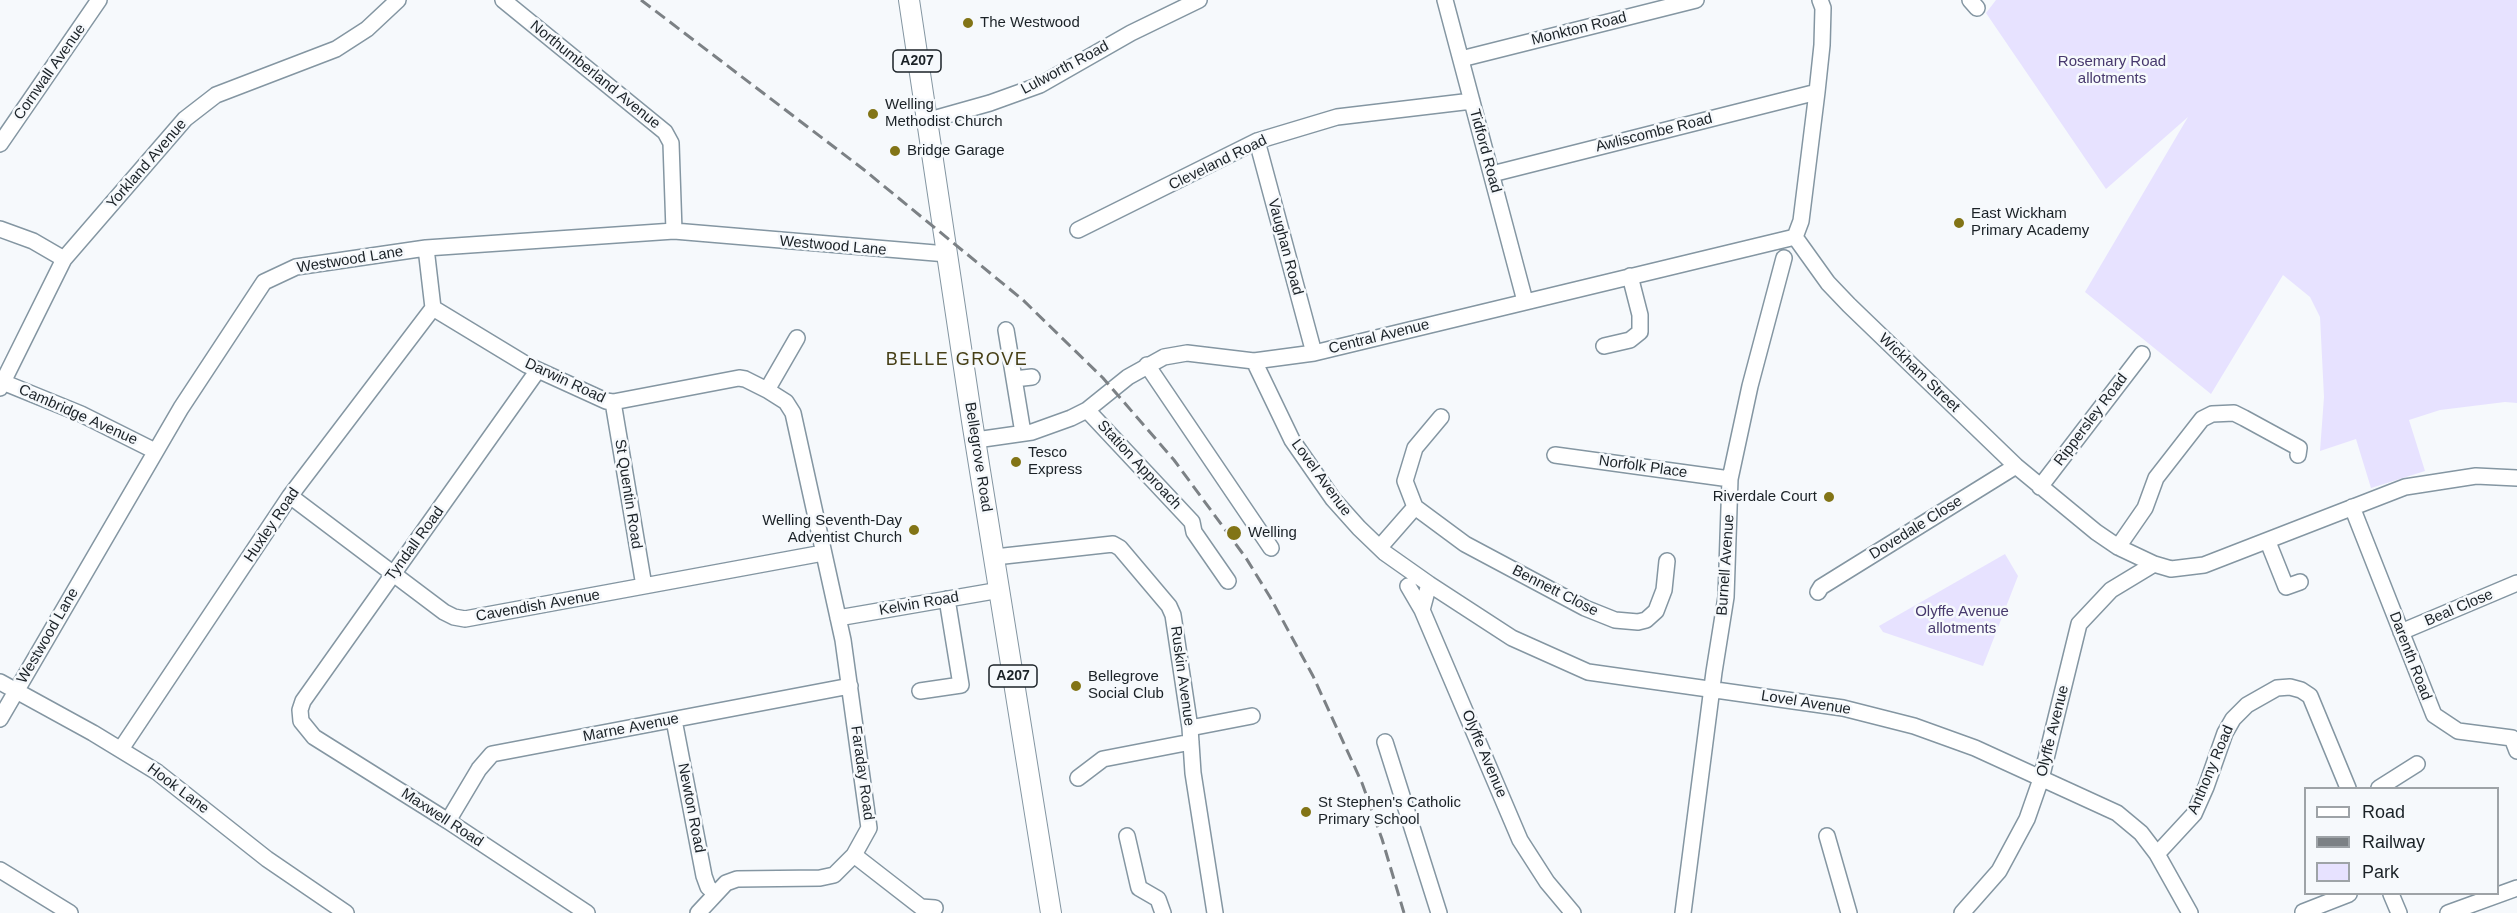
<!DOCTYPE html>
<html>
<head>
<meta charset="utf-8">
<style>
  body { margin:0 }
  #map { position:relative; width:2517px; height:913px; overflow:hidden; background:#f6f9fc; font-family:Arial,sans-serif }
  canvas { display:block }
  .legend { position:absolute; left:2304px; top:787px; width:195px; height:108px; box-sizing:border-box; background:#f6f9fc; border:2px solid #9ea3a7; margin:0; padding:8px 10px; list-style:none; font-size:18px; color:#1b2227 }
  .legend li { display:flex; align-items:center; gap:12px; height:30px }
  .legend b { width:30px; border:2px solid #9ea3a7 }
</style>
</head>
<body>
<div id="map">
<canvas width="2517" height="913"></canvas>
<ul class="legend">
<li><b style="height:8px;background:#fff"></b>Road</li>
<li><b style="height:8px;background:#7c8185"></b>Railway</li>
<li><b style="height:16px;background:#e7e2ff"></b>Park</li>
</ul>
</div>
<script>
const ctx = document.querySelector('canvas').getContext('2d');
ctx.lineJoin = 'round';
function fill(path, color) { ctx.fillStyle = color; ctx.fill(path, 'evenodd'); }
const poly = rows => new Path2D(rows.map(r => 'M' + r).join(''));
function strokePath(path, color, width, dash) { ctx.strokeStyle = color; ctx.lineWidth = width; ctx.lineCap = dash ? 'butt' : 'round'; ctx.setLineDash(dash || []); ctx.stroke(path); }
function write(font, color, halo, rows, align = 'center') {
  ctx.font = font + ' Arial,sans-serif'; ctx.lineWidth = 5; ctx.setLineDash([]); ctx.textBaseline = 'middle'; ctx.strokeStyle = halo; ctx.fillStyle = color; for (const [text, x, y, turn = 0] of rows) {
    ctx.save(); ctx.translate(x, y); ctx.rotate((+turn || 0) * Math.PI / 180); ctx.textAlign = isNaN(turn) ? turn : align; if (halo) ctx.strokeText(text, 0, 0); ctx.fillText(text, 0, 0); ctx.restore();
  }
}
fill(poly([
  [1996,0,2517,0,2517,403,2505,402,2440,410,2409,420,2425,471,2371,488,2356,439,2320,451,2324,397,2320,317,2310,297,2283,275,2211,394,2085,292,2188,117,2106,189,1986,13],
  [2005,554,2018,576,1983,666,1883,632,1879,626]
]), '#e7e2ff');
const minor = poly([
  [503,0,665,132,671,143,674,231],
  [1445,0,1525,301],
  [1970,0,1977,8],
  [1461,59,1696,0],
  [926,121,990,103,1040,85,1131,33,1199,0],
  [1257,141,1314,353],
  [0,144,99,0],
  [1492,174,1817,92],
  [0,229,33,241,64,259],
  [1078,230,1257,141,1337,117,1472,101],
  [1795,237,1828,283,1849,305,2016,466,2096,532,2118,547,2154,564,2171,569,2204,565,2405,487,2476,476,2517,478],
  [1795,237,1801,221,1817,92,1822,45,1823,8,1820,0],
  [426,248,433,308],
  [433,308,527,365,606,401,613,402,739,378,745,379,767,390],
  [1006,330,1023,433],
  [1604,346,1630,340,1640,332,1640,315,1630,276],
  [1254,361,1292,440,1333,499,1359,528,1385,553,1429,584,1512,638,1588,672,1843,708,1914,726,1975,748,2117,813,2141,833,2157,854,2190,913],
  [1147,365,1271,548],
  [538,370,303,701,300,710,301,721,314,737,448,821,587,913],
  [1014,379,1032,377],
  [0,381,81,414,155,451],
  [0,388,64,259,185,119,216,95,336,49,367,29,398,0],
  [613,402,644,586],
  [1087,410,1192,522,1194,532,1228,581],
  [1441,417,1415,448,1405,481,1415,507,1465,544,1585,608,1615,620,1638,622,1646,620,1656,611,1664,590,1667,561],
  [976,440,1032,432,1071,418,1087,410,1128,377,1164,357,1187,353,1254,361,1314,353,1795,237],
  [1555,455,1730,479],
  [2040,487,2142,354],
  [290,496,444,612,454,617,465,619,823,553],
  [2352,507,2434,715,2458,731,2512,738,2517,751],
  [2268,542,2286,587,2300,582],
  [1380,547,1415,507],
  [2118,547,2145,508,2156,478,2202,419,2212,414,2234,413,2244,418,2299,448,2298,455],
  [995,557,1113,544,1120,548,1169,606,1173,615,1190,728,1193,773,1215,913],
  [1429,584,1422,610,1520,840,1547,882,1573,913],
  [1408,586,1422,610],
  [1818,592,1821,587,2016,466],
  [838,618,1000,590],
  [2401,632,2517,583],
  [0,682,93,733,157,772,267,859,346,913],
  [920,691,961,685,947,599],
  [0,719,181,408,264,282,296,267,426,248,674,231,947,254],
  [674,720,704,876,708,887,715,893],
  [1190,728,1252,716],
  [1385,742,1439,913],
  [121,749,290,496,433,308],
  [1078,778,1103,759,1191,742],
  [2379,788,2417,764],
  [448,821,479,769,492,754,850,686],
  [1127,836,1138,884,1139,888,1158,899,1163,913],
  [1827,836,1849,913],
  [2157,854,2194,814,2206,787,2225,733,2233,719,2247,705,2277,688,2290,687,2301,690,2310,696,2348,788],
  [854,855,921,907,935,908],
  [0,870,70,913],
  [2391,894,2399,913],
  [2303,912,2349,894],
  [698,913,726,883,737,879,820,878,834,875,854,855,869,828,843,640,793,413,786,402,767,390,797,338],
  [1683,913,1714,672,1726,597,1730,479,1750,386,1784,258],
  [1962,913,1999,871,2027,819,2041,779,2079,624,2111,590,2154,564],
  [2448,913,2517,888]
]);
const major = poly([
  [909,0,972,421,1051,913]
]);
strokePath(minor, '#8496a2', 18);
strokePath(major, '#8496a2', 22);
strokePath(minor, '#fff', 15);
strokePath(major, '#fff', 20);
strokePath(poly([
  [641,0,863,169,1023,300,1103,378,1174,460,1246,558,1270,597,1313,676,1362,783,1382,839,1404,913]
]), '#7c8185', 3, [12, 6]);
for (const [x, y, r, color] of [
  [968,23,6,"#827416"],
  [873,114,6,"#827416"],
  [895,151,6,"#827416"],
  [1959,223,6,"#827416"],
  [1016,462,6,"#827416"],
  [1829,497,6,"#827416"],
  [914,530,6,"#827416"],
  [1234,533,8,"#827416"],
  [1076,686,6,"#827416"],
  [1306,812,6,"#827416"]
]) { const dot = new Path2D(); dot.arc(x, y, r, 0, 2 * Math.PI); ctx.fillStyle = color; ctx.fill(dot); strokePath(dot, '#f6f9fc', 2); }
for (const [x, y, w] of [
  [917,61,48],
  [1013,676,48]
]) { const box = new Path2D(); box.roundRect(x - w / 2, y - 11, w, 22, 4.5); ctx.fillStyle = '#f6f9fc'; ctx.fill(box); strokePath(box, '#1b2227', 1.5); }
write('bold 14px', '#1b2227', null, [
  ["A207",917,61],
  ["A207",1013,676]
]);
write('15px', '#1b2227', '#f6f9fc', [
  ["The Westwood",980,23],
  ["Welling",885,105],
  ["Methodist Church",885,122],
  ["Bridge Garage",907,151],
  ["East Wickham",1971,214],
  ["Primary Academy",1971,231],
  ["Tesco",1028,453],
  ["Express",1028,470],
  ["Riverdale Court",1817,497,"right"],
  ["Welling Seventh-Day",902,521,"right"],
  ["Adventist Church",902,538,"right"],
  ["Welling",1248,533],
  ["Bellegrove",1088,677],
  ["Social Club",1088,694],
  ["St Stephen's Catholic",1318,803],
  ["Primary School",1318,820]
], 'left');
write('15px', '#1b2227', '#f6f9fc', [
  ["Monkton Road",1579,29,-14],
  ["Lulworth Road",1065,68,-28],
  ["Cornwall Avenue",50,72,-55],
  ["Northumberland Avenue",595,75,39],
  ["Awliscombe Road",1654,133,-14],
  ["Tidford Road",1485,151,75],
  ["Cleveland Road",1218,163,-26],
  ["Yorkland Avenue",147,164,-49],
  ["Westwood Lane",833,246,5],
  ["Vaughan Road",1285,247,75],
  ["Westwood Lane",350,260,-9],
  ["Central Avenue",1379,337,-14],
  ["Wickham Street",1919,373,44],
  ["Darwin Road",565,381,25],
  ["Cambridge Avenue",78,415,24],
  ["Rippersley Road",2091,420,-53],
  ["Bellegrove Road",978,457,81],
  ["Station Approach",1139,465,47],
  ["Norfolk Place",1643,467,8],
  ["Lovel Avenue",1321,478,54],
  ["St Quentin Road",628,494,81],
  ["Huxley Road",272,525,-56],
  ["Dovedale Close",1916,528,-32],
  ["Tyndall Road",415,544,-54],
  ["Burnell Avenue",1726,565,-86],
  ["Bennett Close",1555,591,27],
  ["Kelvin Road",919,604,-10],
  ["Cavendish Avenue",538,606,-10],
  ["Beal Close",2459,608,-23],
  ["Westwood Lane",48,636,-60],
  ["Darenth Road",2410,656,69],
  ["Ruskin Avenue",1182,676,82],
  ["Lovel Avenue",1806,703,9],
  ["Marne Avenue",631,728,-11],
  ["Olyffe Avenue",2053,731,-76],
  ["Olyffe Avenue",1484,754,67],
  ["Anthony Road",2211,770,-67],
  ["Faraday Road",862,773,82],
  ["Hook Lane",178,789,37],
  ["Newton Road",691,808,79],
  ["Maxwell Road",442,818,33]
]);
write('15px', '#47396d', '#f6f9fc', [
  ["Rosemary Road",2112,62],
  ["allotments",2112,79],
  ["Olyffe Avenue",1962,612],
  ["allotments",1962,629]
]);
ctx.letterSpacing = '1.5px';
write('18px', '#463f16', '#f6f9fc', [
  ["BELLE GROVE",957,360]
]);
ctx.letterSpacing = '0px';
</script>
</body>
</html>
